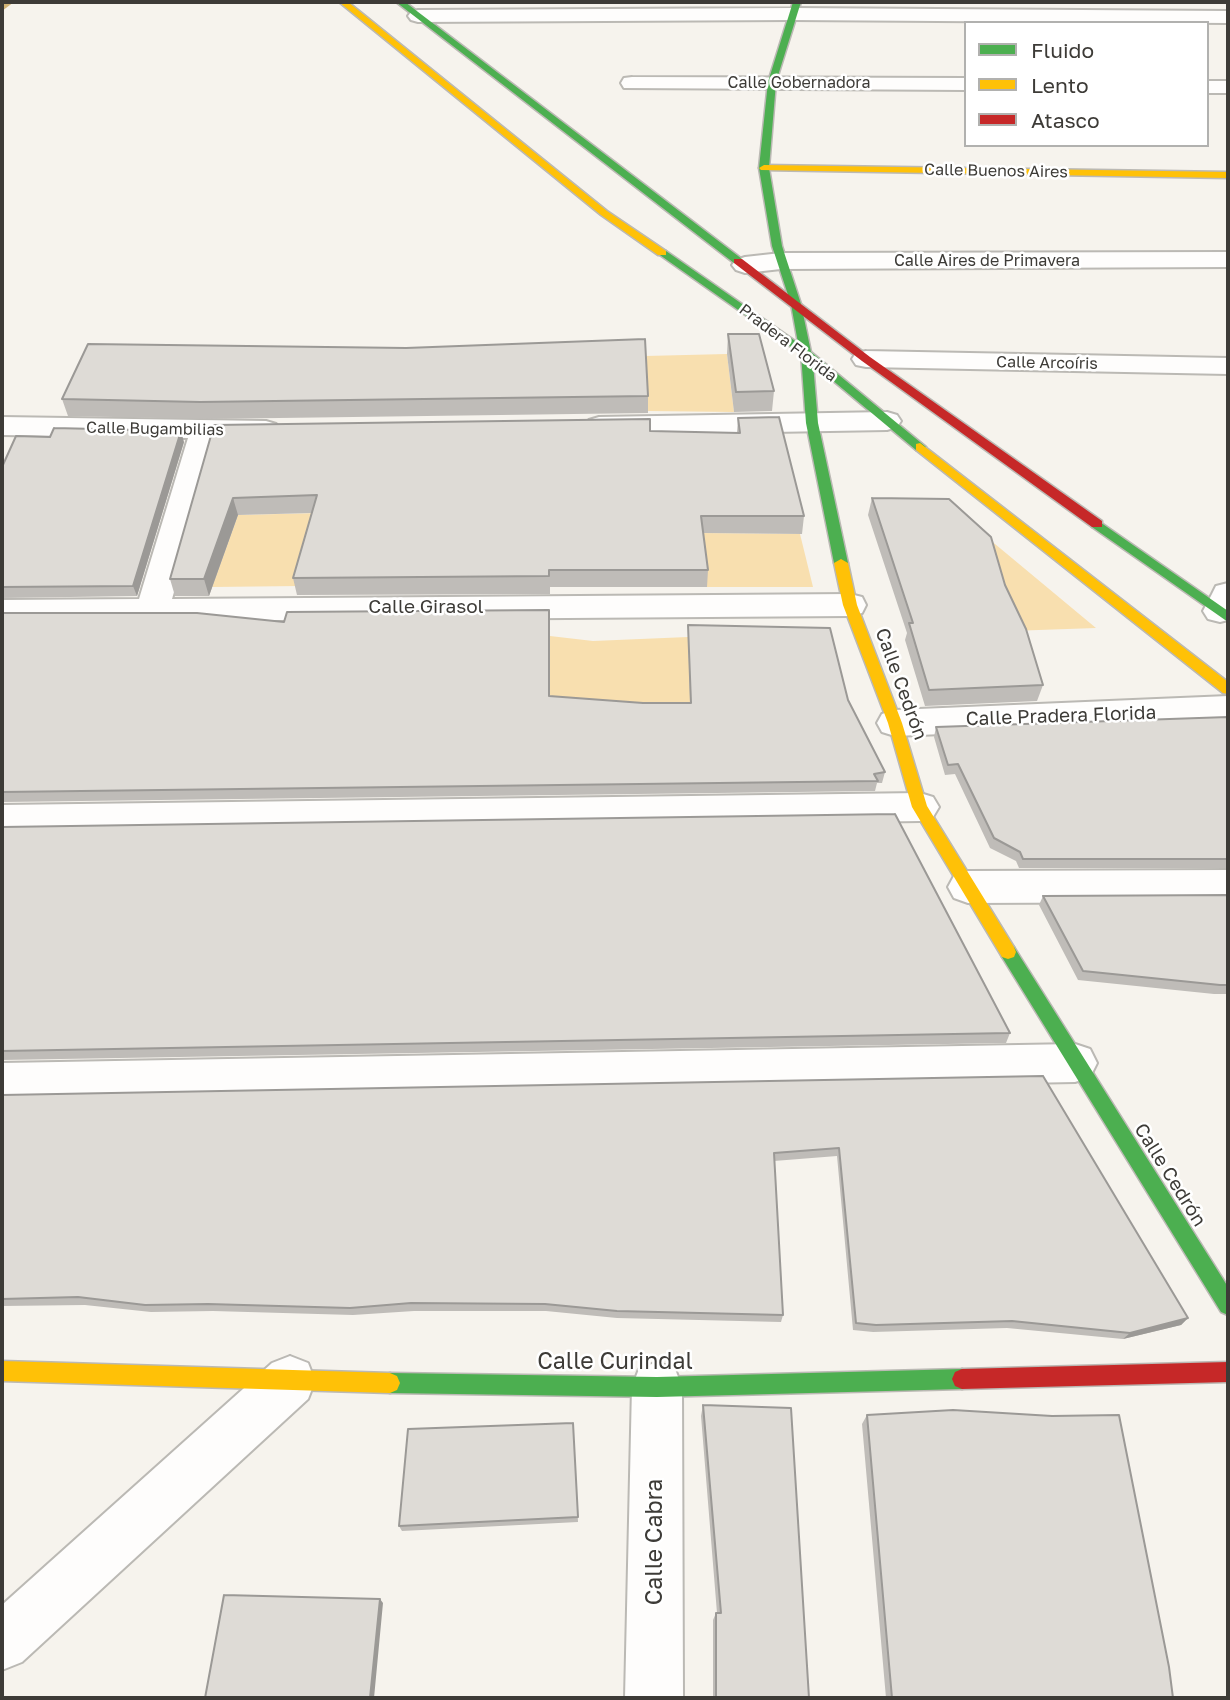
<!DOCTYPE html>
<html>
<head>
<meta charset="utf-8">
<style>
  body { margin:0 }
  #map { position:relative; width:1230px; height:1700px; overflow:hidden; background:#f6f3ed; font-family:"Golos Text",sans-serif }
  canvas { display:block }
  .frame { position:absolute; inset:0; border:4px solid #3d3b37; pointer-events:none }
  .legend { position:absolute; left:964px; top:21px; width:245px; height:126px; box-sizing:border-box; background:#fff; border:2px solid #b1b1af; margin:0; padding:9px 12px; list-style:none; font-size:21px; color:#3d3b37 }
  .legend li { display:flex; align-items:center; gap:14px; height:35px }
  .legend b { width:35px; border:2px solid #b1b1af }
</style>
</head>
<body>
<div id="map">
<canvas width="1230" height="1700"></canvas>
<div class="frame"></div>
<ul class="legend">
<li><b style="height:9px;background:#4caf50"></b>Fluido</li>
<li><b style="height:9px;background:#ffc107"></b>Lento</li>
<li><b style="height:9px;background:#c62828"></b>Atasco</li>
</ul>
</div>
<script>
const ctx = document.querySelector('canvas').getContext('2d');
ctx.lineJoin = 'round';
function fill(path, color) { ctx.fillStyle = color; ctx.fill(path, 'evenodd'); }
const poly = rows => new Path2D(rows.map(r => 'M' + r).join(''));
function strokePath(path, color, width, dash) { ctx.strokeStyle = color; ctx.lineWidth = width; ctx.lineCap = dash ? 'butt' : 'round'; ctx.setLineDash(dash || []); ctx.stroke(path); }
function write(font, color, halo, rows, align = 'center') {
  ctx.font = font + ' "Golos Text",sans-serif'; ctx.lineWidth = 5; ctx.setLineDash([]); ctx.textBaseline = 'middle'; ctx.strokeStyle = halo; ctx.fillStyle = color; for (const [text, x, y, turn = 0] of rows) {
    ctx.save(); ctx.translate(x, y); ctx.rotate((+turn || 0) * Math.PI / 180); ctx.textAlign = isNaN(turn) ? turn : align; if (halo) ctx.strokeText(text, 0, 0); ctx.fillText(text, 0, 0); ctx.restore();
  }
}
fill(poly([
  [727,354,734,412,648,411,645,356],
  [321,513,300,586,212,587,238,515],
  [700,533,800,534,813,587,707,587],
  [989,539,1096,628,1010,631],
  [550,636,593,641,688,637,691,714,549,713]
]), '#f8dfaf');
fill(poly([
  [6,2,14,2,2,11,2,5,6,2]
]), '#d1b376');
const street = poly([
  [792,8,1228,11,1228,23,792,20,418,22,411,20,408,16,411,12,418,10,792,8],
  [632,77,966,78,966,90,624,88,621,83,624,78,632,77],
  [1207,81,1228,81,1228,93,1207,93,1207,81],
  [1228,252,1228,267,781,269,745,273,736,270,732,265,736,260,745,257,781,253,1228,252],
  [866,351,1228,358,1228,374,866,367,856,365,852,359,856,353,866,351],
  [887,412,897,415,901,421,897,427,887,430,599,435,589,432,585,426,589,420,599,417,887,412],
  [2,417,266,421,276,424,281,430,276,436,266,439,218,438,172,599,850,594,862,597,866,605,862,613,850,616,2,622,2,600,139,599,188,438,2,435,2,417],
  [1228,583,1228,620,1220,622,1208,619,1203,611,1212,594,1216,586,1228,583],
  [1228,696,1228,722,895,736,882,732,877,723,882,714,895,710,1228,696],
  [920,793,933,797,939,807,933,817,920,821,2,835,2,805,920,793],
  [1228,870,1228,902,968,903,954,898,948,887,954,876,968,871,1228,870],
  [1075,1044,1090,1049,1097,1063,1090,1077,1075,1082,2,1102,2,1063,1075,1044],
  [290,1356,308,1363,315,1381,308,1399,22,1662,2,1670,2,1605,272,1363,290,1356],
  [657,1362,675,1369,682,1387,683,1698,625,1698,632,1387,639,1369,657,1362]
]);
const fast = poly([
  [396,2,405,2,742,259,742,263,734,263,396,2],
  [793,2,801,2,776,82,769,168,782,246,801,304,811,352,926,447,920,451,916,450,813,364,818,423,848,563,841,567,834,563,806,423,801,354,657,253,666,251,798,343,791,304,772,246,759,168,768,82,793,2],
  [1097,520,1228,611,1228,622,1092,527,1091,524,1097,520],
  [1008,945,1014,947,1228,1287,1228,1315,1221,1312,1002,957,1000,952,1002,947,1008,945],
  [962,1369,969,1372,972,1379,969,1386,962,1389,657,1397,390,1393,383,1390,380,1383,383,1376,390,1373,657,1377,962,1369]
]);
const slow = poly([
  [339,2,348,2,607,211,666,251,666,255,658,255,601,215,339,2],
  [764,165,1228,172,1228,178,761,170,759,168,764,165],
  [920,443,1228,682,1228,694,1223,693,916,450,916,444,920,443],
  [841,559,848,563,857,605,902,723,927,806,1014,947,1016,952,1014,957,1008,959,1002,957,912,807,888,723,843,605,834,563,841,559],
  [2,1361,390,1373,397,1376,400,1383,397,1390,390,1393,2,1381,2,1361]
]);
const jam = poly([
  [734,259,742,259,870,357,1102,521,1102,527,1092,527,862,361,734,263,734,259],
  [1228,1362,1228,1382,962,1389,955,1386,952,1379,955,1372,962,1369,1228,1362]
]);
strokePath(street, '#bbb9b4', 4);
strokePath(fast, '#bbb9b4', 3);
strokePath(slow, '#bbb9b4', 3);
strokePath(jam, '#bbb9b4', 3);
fill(street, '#fefdfc');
fill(fast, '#4caf50');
fill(slow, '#ffc107');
fill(jam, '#c62828');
fill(poly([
  [728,334,774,391,772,411,734,412,727,354],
  [648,396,648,413,205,419,68,416,62,399],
  [738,418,804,516,802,534,703,533,708,570,707,587,550,587,550,594,297,595,293,578,312,513,238,515,209,596,175,596,170,579,214,425,737,433],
  [184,442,137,596,2,598,2,467],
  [872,498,1005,585,1043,685,1037,701,925,706,905,640,907,633,868,515],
  [2,613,284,622,550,621,549,696,643,703,690,703,688,625,848,700,885,772,882,783,877,783,875,791,2,802],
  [1228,717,1228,868,1019,868,1016,861,990,848,955,774,945,775,934,737,936,727],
  [2,827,1010,1033,1006,1043,2,1060],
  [1228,895,1228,994,1214,994,1078,980,1039,905,1043,896],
  [1043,1076,1188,1318,1181,1325,1123,1339,1007,1328,873,1332,853,1330,837,1156,774,1161,783,1315,781,1322,617,1318,546,1311,414,1311,353,1315,213,1311,151,1312,85,1305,2,1306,2,1095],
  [703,1405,809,1698,713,1698,713,1620,716,1613,717,1613,701,1416],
  [867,1415,1173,1698,886,1698,862,1424],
  [573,1423,578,1522,402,1531,399,1526]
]), '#bfbcb8');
fill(poly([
  [181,431,184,442,137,596,133,586],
  [233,498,238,515,209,596,204,579],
  [1188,1318,1181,1325,1123,1339,1130,1333],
  [380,1599,383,1603,374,1698,370,1698]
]), '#9b9996');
const building = poly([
  [728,334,759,334,774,391,736,392,728,334],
  [645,339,648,396,200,402,62,399,88,344,406,348,645,339],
  [779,417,804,516,701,516,708,570,549,570,549,576,293,578,317,495,233,498,204,579,170,579,214,425,650,419,650,431,740,433,738,418,779,417],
  [54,428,181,431,133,586,2,587,2,467,16,436,50,437,54,428],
  [872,498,949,499,991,537,1005,585,1026,629,1043,685,929,690,909,623,913,623,872,498],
  [549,610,549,696,643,703,691,703,688,625,830,628,848,700,885,772,874,774,878,781,2,792,2,613,197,613,284,622,287,612,549,610],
  [1228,717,1228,859,1023,859,1020,852,994,838,958,764,948,765,936,727,1228,717],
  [895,814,1010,1033,2,1051,2,827,895,814],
  [1228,895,1228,985,1220,985,1083,971,1043,896,1228,895],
  [1043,1076,1188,1318,1130,1333,1012,1321,876,1325,856,1323,839,1148,774,1153,783,1315,617,1311,545,1304,411,1303,350,1308,208,1304,145,1305,78,1297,2,1299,2,1095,1043,1076],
  [703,1405,791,1408,809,1698,716,1698,716,1613,721,1613,703,1405],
  [953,1410,1052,1416,1119,1415,1169,1667,1173,1698,892,1698,867,1415,953,1410],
  [573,1423,578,1517,399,1526,408,1429,573,1423],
  [224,1595,380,1599,370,1698,205,1698,224,1595]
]);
fill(building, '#dedbd6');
strokePath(building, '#9b9996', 2);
write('16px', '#3d3b37', '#fff', [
  ["Calle Gobernadora",799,83],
  ["Calle Buenos Aires",996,171,1],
  ["Calle Aires de Primavera",987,261],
  ["Pradera Florida",788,343,37],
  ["Calle Arcoíris",1047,363,1],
  ["Calle Bugambilias",155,429,1]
]);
write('19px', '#3d3b37', '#fff', [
  ["Calle Girasol",426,607],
  ["Calle Cedrón",901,684,70],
  ["Calle Pradera Florida",1061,716,-2],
  ["Calle Cedrón",1170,1175,58]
]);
write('23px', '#3d3b37', '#fff', [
  ["Calle Curindal",615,1362],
  ["Calle Cabra",655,1542,-90]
]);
</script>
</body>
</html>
